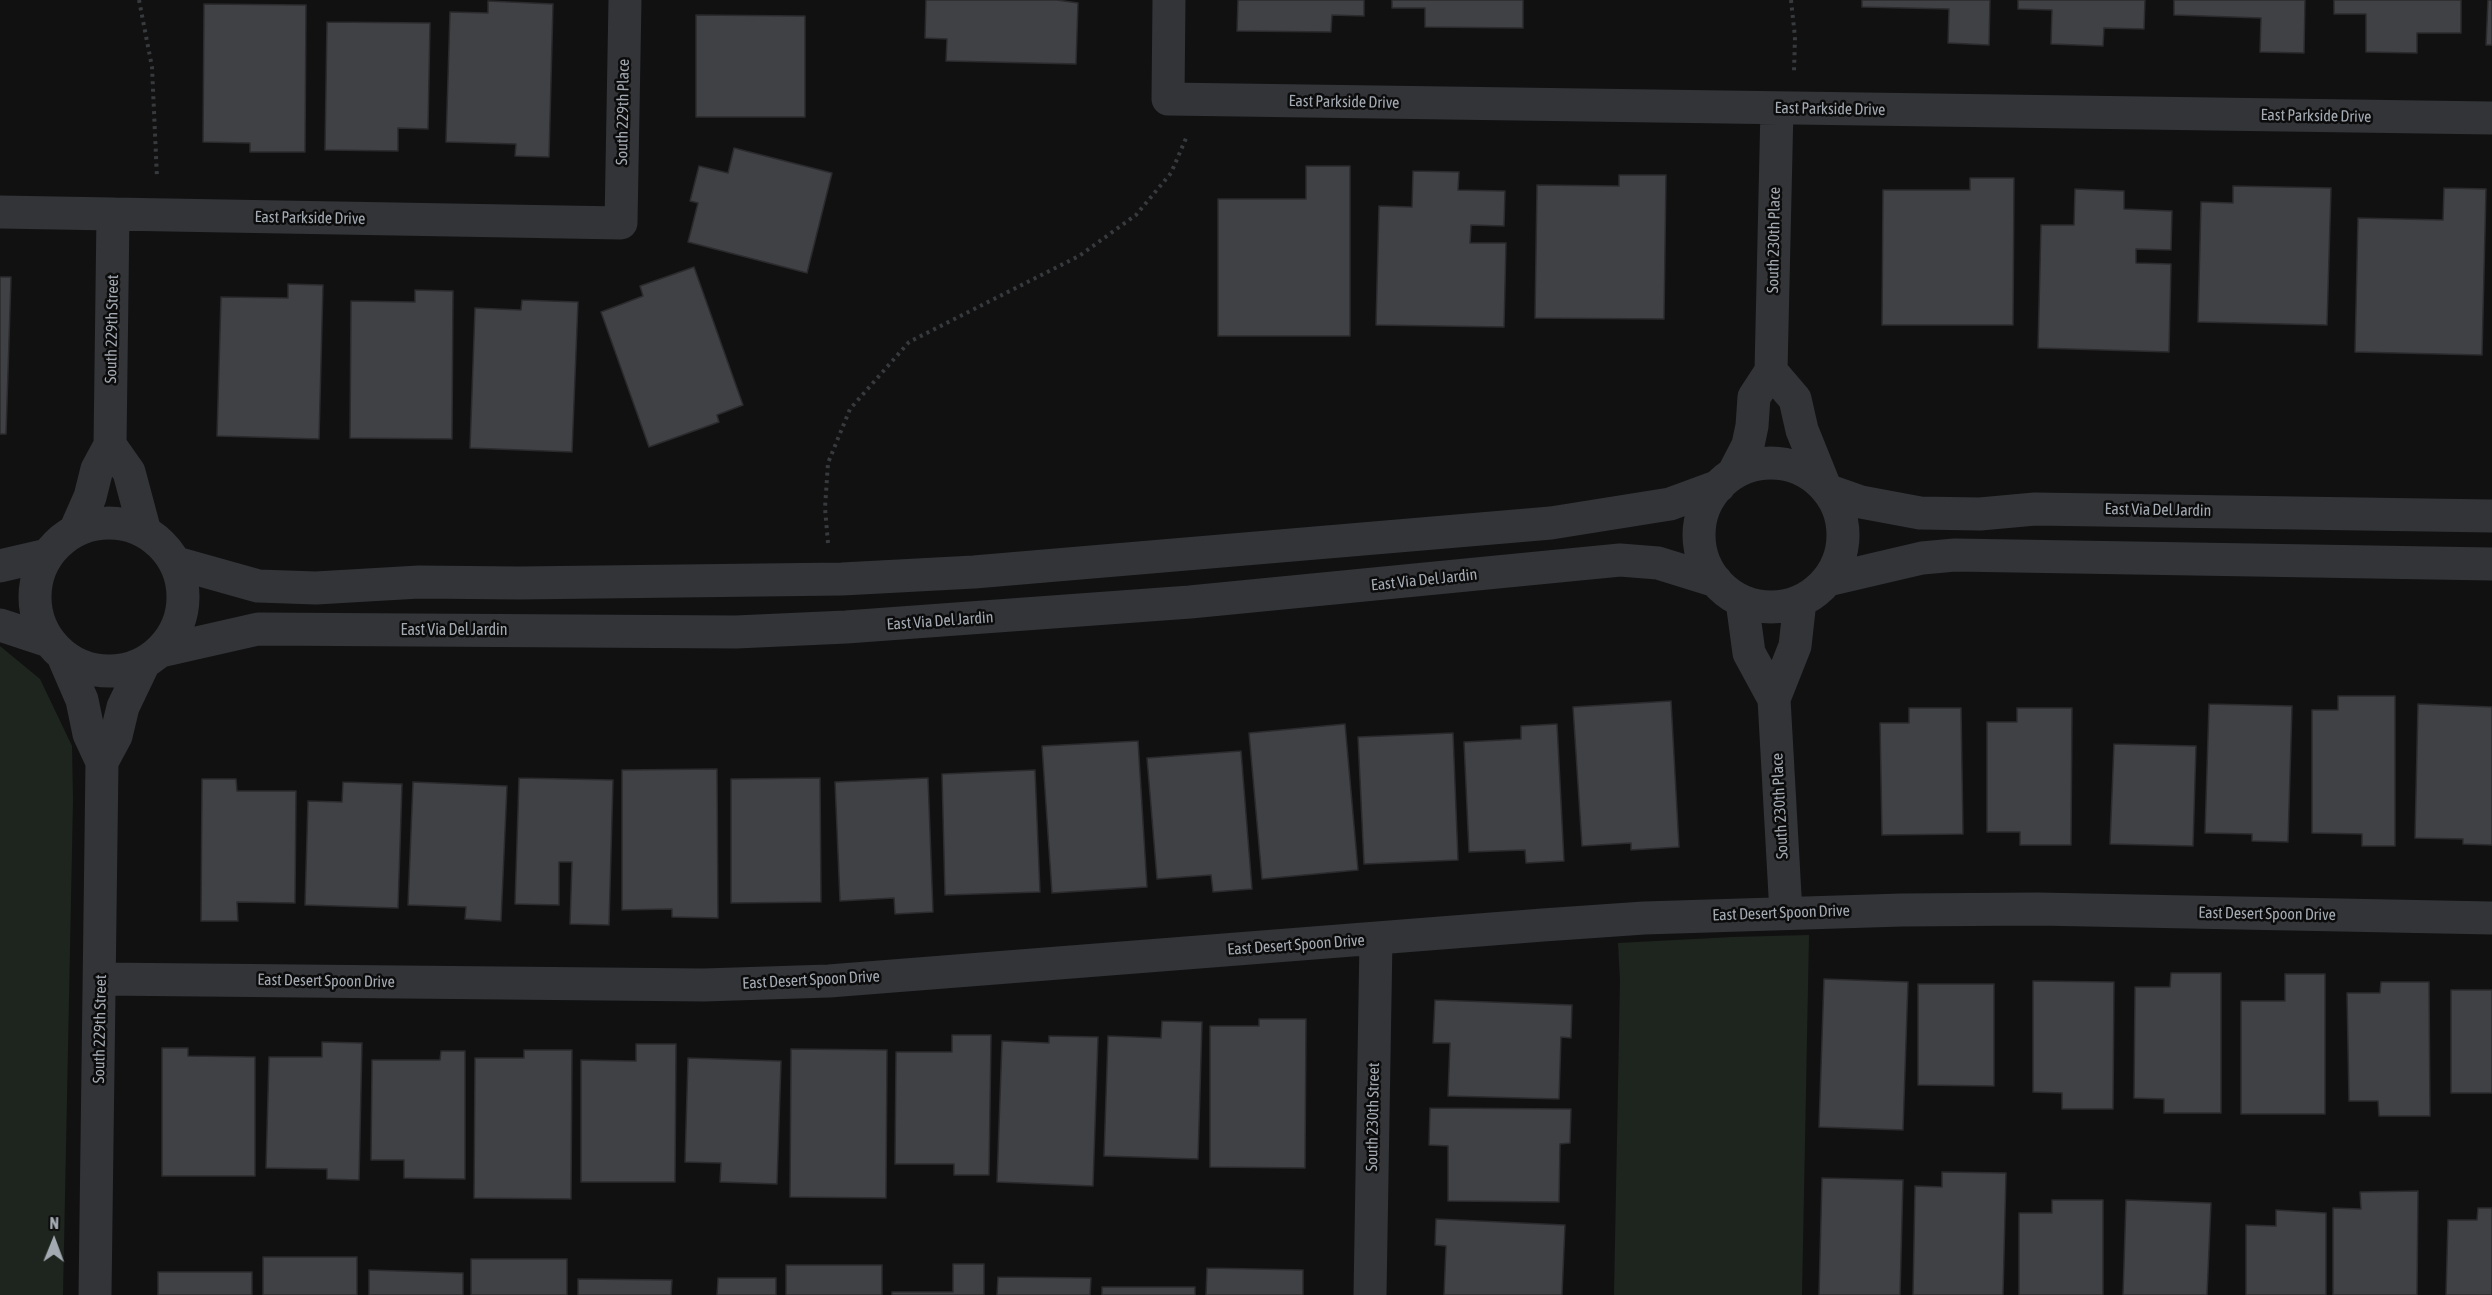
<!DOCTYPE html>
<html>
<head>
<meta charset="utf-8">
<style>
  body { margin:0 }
  #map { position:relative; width:2492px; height:1295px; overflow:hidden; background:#111112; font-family:"Asap Condensed",sans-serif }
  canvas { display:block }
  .north { position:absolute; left:24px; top:1211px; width:60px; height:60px; -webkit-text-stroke:4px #0c0c0d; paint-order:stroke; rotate:1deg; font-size:16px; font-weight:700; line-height:24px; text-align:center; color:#a3aab2 }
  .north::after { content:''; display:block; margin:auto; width:21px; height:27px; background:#a3aab2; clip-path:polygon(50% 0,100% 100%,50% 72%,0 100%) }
</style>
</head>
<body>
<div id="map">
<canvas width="2492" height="1295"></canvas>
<div class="north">N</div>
</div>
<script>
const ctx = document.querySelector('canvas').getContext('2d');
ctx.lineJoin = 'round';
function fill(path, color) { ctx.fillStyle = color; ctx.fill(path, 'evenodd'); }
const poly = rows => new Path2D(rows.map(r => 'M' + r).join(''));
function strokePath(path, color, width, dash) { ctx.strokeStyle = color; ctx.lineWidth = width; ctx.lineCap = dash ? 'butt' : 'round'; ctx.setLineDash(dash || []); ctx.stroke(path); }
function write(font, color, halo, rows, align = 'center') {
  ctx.font = font + ' "Asap Condensed",sans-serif'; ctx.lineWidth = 5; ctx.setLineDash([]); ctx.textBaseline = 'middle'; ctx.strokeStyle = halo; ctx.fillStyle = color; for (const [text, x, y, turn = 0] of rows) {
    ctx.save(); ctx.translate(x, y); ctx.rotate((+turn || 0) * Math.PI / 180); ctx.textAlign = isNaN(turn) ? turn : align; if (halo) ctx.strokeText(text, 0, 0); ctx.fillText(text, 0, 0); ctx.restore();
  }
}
fill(poly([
  [0,646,40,679,72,746,73,800,63,1295,0,1295],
  [1809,935,1802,1295,1614,1295,1620,980,1618,943,1733,937]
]), '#1e251e');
const building = poly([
  [926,0,1057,0,1078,3,1076,64,946,61,947,39,925,38,926,0],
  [1238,0,1364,0,1364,16,1332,15,1331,32,1237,31,1238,0],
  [1392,0,1523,0,1523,28,1425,27,1425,8,1392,8,1392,0],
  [1862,0,1990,0,1989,45,1948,43,1949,9,1862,7,1862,0],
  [2018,0,2145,0,2144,29,2104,28,2103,46,2051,44,2052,10,2018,9,2018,0],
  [2174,0,2305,0,2304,53,2260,52,2261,18,2174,15,2174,0],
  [2334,0,2461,0,2461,33,2417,33,2417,53,2366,52,2366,14,2334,14,2334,0],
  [2488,0,2492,0,2492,45,2486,45,2488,0],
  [488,1,553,4,549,157,515,156,516,144,446,142,450,12,488,13,488,1],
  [204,4,306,5,305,152,250,152,250,143,203,142,204,4],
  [696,15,805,16,805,117,696,117,696,15],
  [327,22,430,23,428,129,398,128,398,151,325,150,327,22],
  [734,148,832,173,807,273,688,242,698,203,690,201,699,166,728,173,734,148],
  [1306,166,1350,166,1350,336,1218,336,1218,199,1306,199,1306,166],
  [1413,171,1459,172,1458,190,1505,191,1504,226,1471,225,1470,243,1506,243,1504,327,1376,325,1379,206,1412,207,1413,171],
  [1619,175,1666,175,1664,319,1535,318,1537,185,1619,186,1619,175],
  [1970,178,2014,178,2013,325,1882,325,1883,190,1970,190,1970,178],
  [2233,186,2331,188,2327,325,2198,322,2201,202,2233,203,2233,186],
  [2444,188,2486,189,2482,355,2355,352,2358,218,2443,220,2444,188],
  [2075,189,2124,191,2124,209,2172,211,2171,250,2136,249,2136,263,2171,264,2169,352,2038,348,2041,225,2074,225,2075,189],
  [694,267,743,405,717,415,719,422,649,447,601,312,643,296,640,286,694,267],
  [0,277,11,277,6,434,0,434,0,277],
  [288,284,323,285,319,439,217,436,221,297,288,298,288,284],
  [415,290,453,291,452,439,350,438,351,301,415,302,415,290],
  [522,300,578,302,572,452,470,448,475,308,521,310,522,300],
  [2338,696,2395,696,2395,846,2362,846,2362,834,2312,833,2312,710,2338,710,2338,696],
  [1671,701,1679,847,1631,850,1631,843,1582,846,1573,707,1671,701],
  [2209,704,2292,706,2288,842,2252,841,2252,834,2205,833,2209,704],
  [2418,704,2492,707,2492,845,2463,844,2463,839,2415,838,2418,704],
  [1909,708,1961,708,1963,834,1882,835,1880,723,1909,723,1909,708],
  [2017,708,2072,708,2071,845,2020,845,2020,832,1987,832,1987,722,2017,722,2017,708],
  [1345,724,1358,870,1262,879,1249,733,1345,724],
  [1557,724,1564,861,1526,863,1525,850,1469,852,1464,742,1521,739,1521,726,1557,724],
  [1453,733,1458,860,1364,864,1358,737,1453,733],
  [1138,741,1147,887,1052,893,1042,746,1138,741],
  [2114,744,2196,746,2193,846,2110,844,2114,744],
  [1241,751,1252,889,1213,892,1211,875,1157,879,1147,758,1241,751],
  [717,769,718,918,672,917,672,909,622,910,622,770,717,769],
  [1035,770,1040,892,945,895,942,774,1035,770],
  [519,778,613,780,609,925,570,924,572,862,559,862,559,905,515,904,519,778],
  [820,778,821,902,731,903,731,779,820,778],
  [928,778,933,912,895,914,894,898,840,901,835,782,928,778],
  [202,779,236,779,237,791,296,791,295,903,237,902,238,921,201,921,202,779],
  [343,782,402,784,398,908,305,905,308,801,342,802,343,782],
  [413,782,507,786,501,921,465,919,466,907,408,905,413,782],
  [2171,973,2221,973,2221,1113,2164,1113,2164,1099,2134,1098,2135,987,2170,987,2171,973],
  [2285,974,2325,974,2325,1114,2241,1114,2241,1001,2285,1001,2285,974],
  [1824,979,1908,982,1903,1130,1819,1127,1824,979],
  [2033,981,2114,982,2113,1109,2062,1109,2062,1093,2033,1092,2033,981],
  [2381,982,2429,982,2430,1116,2379,1116,2378,1101,2349,1101,2347,993,2380,993,2381,982],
  [1918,984,1994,984,1994,1086,1918,1085,1918,984],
  [2451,990,2492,990,2492,1093,2451,1093,2451,990],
  [1435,1000,1572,1005,1571,1038,1561,1037,1559,1099,1448,1096,1450,1043,1433,1043,1435,1000],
  [1259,1019,1306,1019,1305,1168,1210,1167,1210,1026,1259,1026,1259,1019],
  [1162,1021,1202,1022,1198,1159,1104,1156,1108,1036,1161,1038,1162,1021],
  [952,1035,991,1035,989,1175,954,1175,954,1164,895,1164,896,1052,952,1052,952,1035],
  [1049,1036,1098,1037,1093,1186,997,1182,1002,1041,1049,1043,1049,1036],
  [322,1042,362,1043,359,1180,327,1179,327,1169,266,1168,269,1057,322,1057,322,1042],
  [636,1044,676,1044,675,1182,581,1182,581,1060,636,1061,636,1044],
  [162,1048,188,1048,188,1056,255,1057,255,1176,162,1176,162,1048],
  [791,1049,887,1050,886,1198,790,1197,791,1049],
  [524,1050,572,1050,571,1199,474,1198,475,1058,524,1058,524,1050],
  [441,1051,465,1051,465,1179,404,1178,404,1160,371,1160,372,1060,440,1060,441,1051],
  [688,1058,781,1061,777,1184,720,1182,721,1163,685,1162,688,1058],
  [1430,1108,1571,1109,1570,1143,1560,1144,1559,1202,1448,1201,1448,1146,1429,1145,1430,1108],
  [1942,1172,2006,1173,2003,1295,1913,1295,1915,1186,1942,1187,1942,1172],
  [1822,1178,1903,1180,1900,1295,1819,1295,1822,1178],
  [2418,1191,2417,1295,2333,1295,2333,1208,2361,1209,2360,1192,2418,1191],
  [2052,1200,2103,1200,2103,1295,2019,1295,2019,1213,2052,1213,2052,1200],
  [2126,1200,2211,1203,2207,1295,2123,1295,2126,1200],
  [2478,1208,2492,1208,2492,1295,2446,1295,2448,1220,2477,1220,2478,1208],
  [2276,1210,2326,1213,2326,1295,2246,1295,2246,1225,2276,1226,2276,1210],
  [1436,1219,1565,1225,1562,1295,1444,1295,1446,1246,1435,1245,1436,1219],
  [263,1257,357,1257,357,1295,263,1295,263,1257],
  [471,1259,567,1259,567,1295,471,1295,471,1259],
  [953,1264,984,1264,984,1295,892,1295,892,1292,953,1292,953,1264],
  [786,1265,882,1265,882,1295,786,1295,786,1265],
  [1207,1268,1303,1270,1303,1295,1206,1295,1207,1268],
  [369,1270,463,1273,463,1295,369,1295,369,1270],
  [158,1272,252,1272,252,1295,158,1295,158,1272],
  [998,1277,1091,1278,1090,1295,997,1295,998,1277],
  [718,1278,776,1278,776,1295,717,1295,718,1278],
  [578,1279,672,1280,671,1295,578,1295,578,1279],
  [1102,1287,1195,1287,1195,1295,1102,1295,1102,1287]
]);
fill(building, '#404145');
strokePath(building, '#2b2b2e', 1.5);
strokePath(poly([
  [139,0,152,67,157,178],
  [1791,0,1795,37,1794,72],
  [828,543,825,508,828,463,850,409,909,342,1079,256,1136,215,1171,173,1187,136]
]), '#383b3e', 4, [3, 4.5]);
strokePath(poly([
  [1169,0,1168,99,2492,118],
  [0,212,621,223,625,0],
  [1771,371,1795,399,1802,430,1825,487],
  [110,445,129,472,145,532],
  '1699 535a72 72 0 1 1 144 0a72 72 0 1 1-144 0Z',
  [1733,474,1748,445,1752,426,1754,397,1771,371,1777,108],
  [1827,490,1861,502,1920,513,1980,514,2035,509,2492,516],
  '35 597a74 74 0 1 1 148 0a74 74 0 1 1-148 0Z',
  [75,531,90,497,97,469,110,445,113,214],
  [176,563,258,586,316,588,419,582,519,583,842,579,974,572,1551,523,1670,504,1719,486],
  [0,566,47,555],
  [1828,580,1922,558,1955,555,2492,564],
  [1742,601,1749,653,1774,699],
  [0,625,49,641],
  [161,651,258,629,736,632,846,627,1190,602,1620,560,1658,563,1716,581],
  [63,656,82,700,89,734,102,762,95,1295],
  [102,762,116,736,123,707,144,663],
  [1786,913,1774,699,1795,646,1800,601],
  [100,979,704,985,829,981,1543,925,1644,918,1902,910,2038,909,2492,918],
  [1370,1295,1376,939]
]), '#323437', 33);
write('16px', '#a3aab2', '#0c0c0d', [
  ["East Parkside Drive",1344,102,1],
  ["East Parkside Drive",1830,109,1],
  ["South 229th Place",623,112,-89],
  ["East Parkside Drive",2316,116,1],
  ["East Parkside Drive",310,218,1],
  ["South 230th Place",1774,240,-89],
  ["South 229th Street",112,329,-89],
  ["East Via Del Jardin",2158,510,1],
  ["East Via Del Jardin",1424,580,-6],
  ["East Via Del Jardin",940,621,-4],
  ["East Via Del Jardin",454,630],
  ["South 230th Place",1780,806,-93],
  ["East Desert Spoon Drive",1781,913,-2],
  ["East Desert Spoon Drive",2267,914,1],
  ["East Desert Spoon Drive",1296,945,-4],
  ["East Desert Spoon Drive",811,980,-3],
  ["East Desert Spoon Drive",326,981,1],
  ["South 229th Street",100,1029,-89],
  ["South 230th Street",1373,1117,-89]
]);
</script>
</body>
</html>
